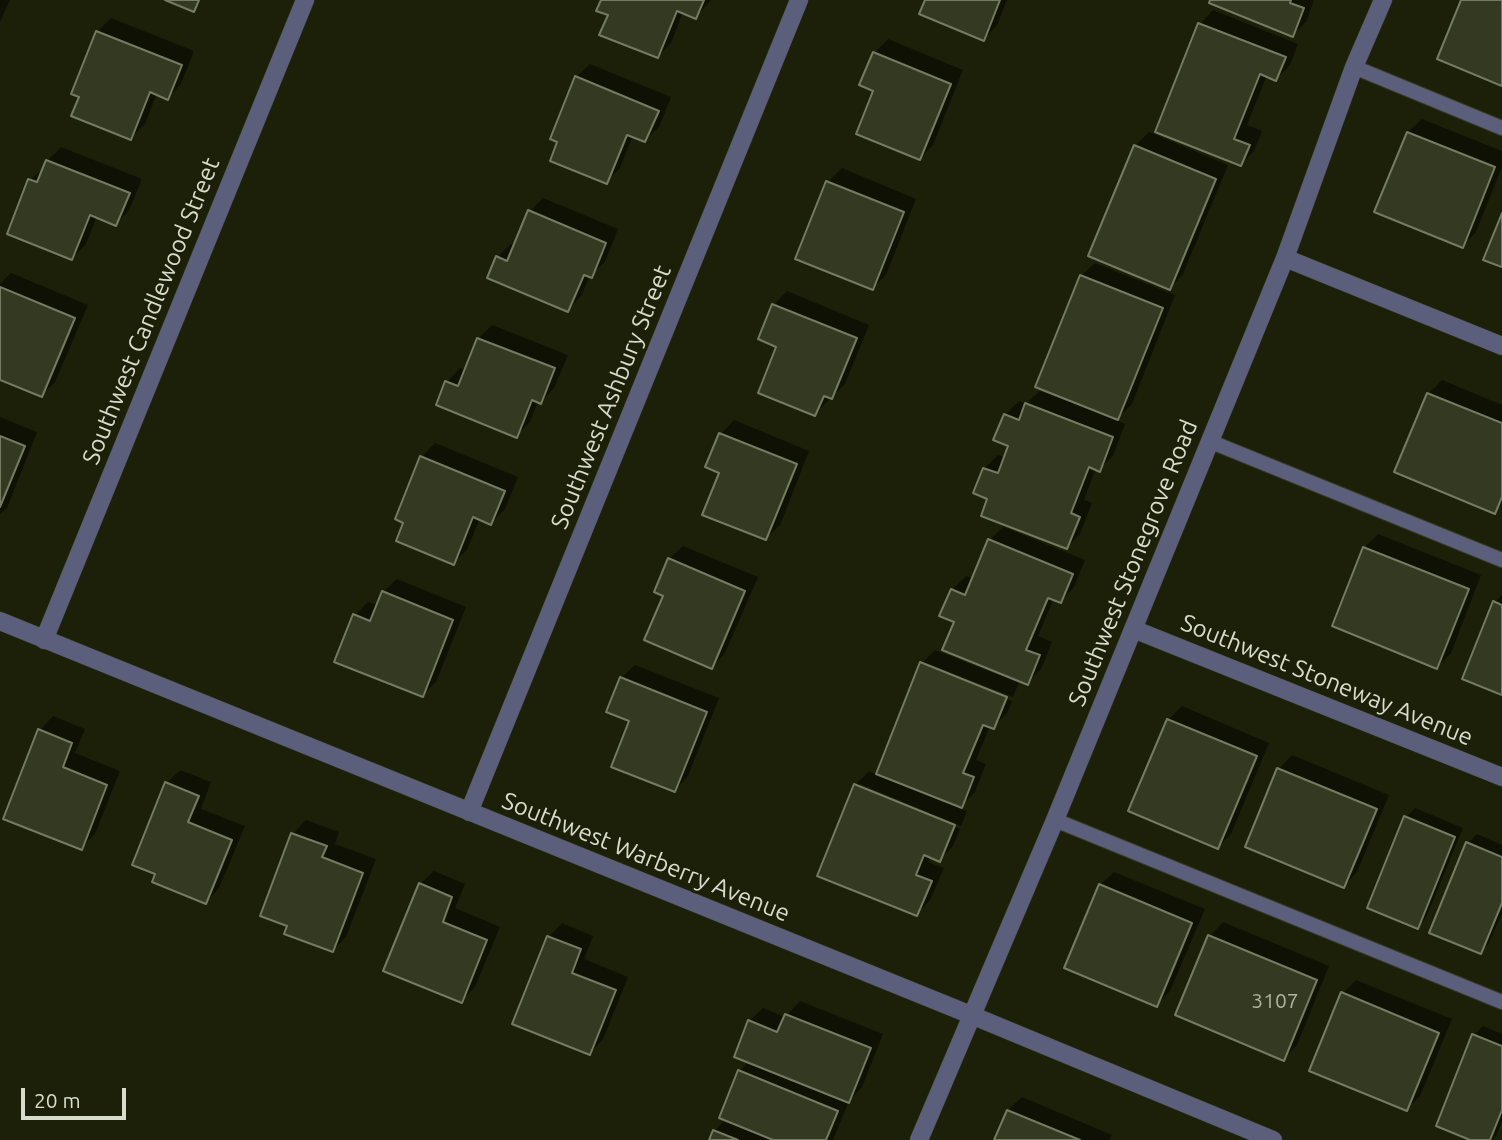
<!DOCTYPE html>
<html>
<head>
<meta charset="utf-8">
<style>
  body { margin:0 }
  #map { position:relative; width:1502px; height:1140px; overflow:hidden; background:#1c2008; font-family:Ubuntu,sans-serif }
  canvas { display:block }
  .scale { position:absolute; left:21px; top:1088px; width:105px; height:32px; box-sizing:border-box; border:4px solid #d8dccd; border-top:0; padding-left:9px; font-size:21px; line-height:24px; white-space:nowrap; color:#d8dccd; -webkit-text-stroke:5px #1c2008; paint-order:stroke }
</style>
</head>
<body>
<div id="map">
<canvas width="1502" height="1140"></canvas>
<div class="scale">20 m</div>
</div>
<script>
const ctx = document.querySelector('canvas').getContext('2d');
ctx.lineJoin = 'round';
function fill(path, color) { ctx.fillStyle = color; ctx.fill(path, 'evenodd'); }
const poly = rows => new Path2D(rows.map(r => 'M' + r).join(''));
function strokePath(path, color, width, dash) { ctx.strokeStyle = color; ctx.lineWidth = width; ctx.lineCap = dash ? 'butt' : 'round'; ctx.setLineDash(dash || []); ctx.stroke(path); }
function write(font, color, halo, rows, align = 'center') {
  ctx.font = font + ' Ubuntu,sans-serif'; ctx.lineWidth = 6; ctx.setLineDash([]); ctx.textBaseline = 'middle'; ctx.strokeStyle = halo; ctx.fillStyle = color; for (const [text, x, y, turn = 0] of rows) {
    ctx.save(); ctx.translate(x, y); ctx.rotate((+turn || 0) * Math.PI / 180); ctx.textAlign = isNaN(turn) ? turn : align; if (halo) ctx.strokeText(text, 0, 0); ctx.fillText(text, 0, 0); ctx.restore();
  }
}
fill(poly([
  [0,0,10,0,0,22],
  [602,0,711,0,696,17,683,12,671,43,658,56],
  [927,0,1007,0,997,25,984,39],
  [1212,0,1314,0,1306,22,1292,35],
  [1213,10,1298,44,1290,65,1276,79,1267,75,1247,125,1262,131,1254,151,1241,164,1157,131,1200,24],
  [111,18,194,51,181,84,168,98,157,93,145,124,131,138,81,96,73,93,97,32],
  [888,39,963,70,933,145,920,158,875,90,874,53],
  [590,64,671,97,659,127,645,140,633,135,620,168,606,182,576,77],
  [1422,119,1502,151,1502,167,1476,232,1462,246,1377,211,1408,132],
  [1149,132,1228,165,1183,274,1170,288,1135,146],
  [61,147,142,179,129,210,116,224,97,216,86,244,72,258,30,180,45,167,47,161],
  [842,168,916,199,886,275,872,288,797,258,828,182],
  [543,198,618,229,605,262,590,275,581,296,568,310,497,257,511,244,516,245,530,211],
  [1095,263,1175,295,1132,404,1116,420,1125,424,1113,456,1099,469,1096,468,1084,500,1092,503,1080,534,1067,547,990,498,984,469,998,455,1006,458,1011,445,1005,415,1019,401,1026,404,1040,391,1070,402,1081,276],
  [11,273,88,305,55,382,42,395,0,378,0,284],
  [787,291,869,325,845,384,815,414,779,346,774,305],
  [492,325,568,355,554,388,541,402,538,401,530,422,516,436,447,382,460,368,466,370,478,339],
  [1442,380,1502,405,1502,504,1495,512,1397,471,1429,393],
  [0,417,37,432,7,508,0,514],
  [734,420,809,451,780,525,766,538,722,472,721,434],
  [435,443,518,477,505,509,491,523,480,518,467,550,453,563,406,522,422,457],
  [1005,525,1004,527,1085,560,1074,587,1061,601,1054,598,1038,636,1052,642,1041,669,1027,683,1020,680,1013,697,926,663,926,666,1012,701,1007,713,993,727,990,726,976,760,986,764,975,792,959,808,967,811,961,826,860,784,860,788,960,829,953,846,940,859,931,856,928,862,944,868,930,900,917,914,855,785,869,771,878,775,922,663,935,650,1019,683,1020,680,956,621,952,590,966,576,974,579,990,540],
  [1378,534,1481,575,1451,653,1437,667,1364,548],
  [683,546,758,577,725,653,712,667,665,595,669,559],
  [397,579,466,607,436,682,422,695,355,615,368,602,377,605,383,592],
  [1502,595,1502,693,1495,602],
  [635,665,719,698,688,776,675,790,631,720,621,678],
  [1182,706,1269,743,1231,834,1218,847,1168,720],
  [53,716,85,729,75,753,120,771,95,834,81,848,40,730],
  [1292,755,1389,795,1357,872,1344,886,1279,769],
  [180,770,211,782,201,809,245,826,219,888,206,902,167,783],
  [1415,808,1463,828,1426,918,1417,927,1406,817],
  [306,820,339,832,335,844,376,859,346,937,333,950,293,834],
  [1477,834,1502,845,1502,913,1489,943,1480,952,1468,843],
  [434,871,465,884,455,908,500,927,475,987,461,1001,420,884],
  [1114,872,1205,909,1170,991,1157,1005,1100,885],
  [1223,922,1329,966,1297,1045,1284,1059,1210,936],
  [562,923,593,936,584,959,628,977,603,1039,590,1053,515,1023,549,937],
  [1356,980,1452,1019,1420,1096,1406,1109,1343,993],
  [800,1001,883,1034,862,1087,849,1101,833,1140,711,1140,714,1131,726,1119,740,1071,749,1061,749,1021,763,1008,785,1017],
  [1483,1026,1502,1034,1502,1121,1496,1136,1492,1140,1475,1140,1474,1035],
  [1022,1097,1112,1135,1109,1140,996,1140,1008,1110]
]), '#0007');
const building = poly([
  [165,0,199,0,194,12,165,0],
  [601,0,704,0,696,19,677,11,658,58,599,35,608,15,596,11,601,0],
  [925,0,1000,0,984,41,919,14,925,0],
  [1210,0,1291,0,1290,3,1304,8,1293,37,1209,3,1210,0],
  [1461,0,1502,0,1502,86,1437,59,1461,0],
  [1198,23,1286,57,1276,81,1260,74,1234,139,1250,145,1241,166,1155,132,1198,23],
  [96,31,182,65,168,100,150,92,131,140,71,116,79,97,71,94,96,31],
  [873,52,951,84,920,160,856,134,873,91,859,85,873,52],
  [575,76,659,111,645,142,627,135,607,184,550,161,557,142,550,139,575,76],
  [1407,132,1495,167,1463,248,1374,212,1407,132],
  [1134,145,1216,179,1170,290,1088,256,1134,145],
  [46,160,130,193,116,226,90,215,72,260,7,234,28,179,37,182,46,160],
  [826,181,904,212,873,290,795,259,826,181],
  [528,210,606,243,592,278,584,275,568,312,487,278,496,256,507,261,528,210],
  [1502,213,1502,267,1483,260,1502,213],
  [1080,275,1163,308,1118,420,1035,387,1080,275],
  [0,287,75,318,42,397,0,380,0,287],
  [772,304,857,338,832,399,824,396,815,416,758,393,776,347,758,339,772,304],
  [477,338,555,368,541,404,532,400,517,438,436,405,445,381,458,386,477,338],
  [1427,393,1502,423,1502,497,1495,514,1394,472,1427,393],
  [1025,403,1113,437,1100,472,1089,467,1071,513,1080,517,1067,549,981,516,987,499,973,493,983,468,998,473,1008,446,993,440,1004,414,1019,420,1025,403],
  [719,433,797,464,766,540,702,515,719,473,705,467,719,433],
  [0,436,25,446,0,507,0,436],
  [420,456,505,491,491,525,473,517,454,565,396,541,403,523,395,519,420,456],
  [988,539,1073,574,1061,603,1048,598,1026,650,1040,655,1028,685,942,650,954,622,939,616,951,589,965,595,988,539],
  [1363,547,1469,589,1437,669,1332,626,1363,547],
  [668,558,745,591,712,669,644,640,663,596,654,592,668,558],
  [382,591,453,620,423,697,334,662,353,614,370,621,382,591],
  [1493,601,1502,605,1502,695,1462,679,1493,601],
  [920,662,1007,697,994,729,983,725,963,773,974,777,962,808,876,774,920,662],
  [620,677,707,712,675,792,611,767,629,721,606,712,620,677],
  [1167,719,1257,756,1218,849,1128,811,1167,719],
  [38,729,72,743,63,767,107,785,82,850,3,819,38,729],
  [1277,768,1377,809,1344,888,1245,847,1277,768],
  [165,782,199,796,188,822,232,840,206,904,152,882,155,874,132,865,165,782],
  [854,784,955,825,940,862,924,855,916,875,932,881,917,916,817,876,854,784],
  [1404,816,1455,837,1418,929,1367,908,1404,816],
  [291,833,327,846,322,857,363,873,333,952,284,934,287,926,260,916,291,833],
  [1466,842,1502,857,1502,903,1481,954,1429,933,1466,842],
  [419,883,452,897,443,922,487,940,462,1003,383,971,419,883],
  [1099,884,1192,923,1157,1007,1064,968,1099,884],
  [1208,935,1317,980,1284,1061,1175,1015,1208,935],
  [547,936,581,949,572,973,616,990,590,1055,512,1024,547,936],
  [1341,992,1439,1033,1407,1111,1309,1071,1341,992],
  [785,1014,871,1048,849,1103,734,1057,748,1020,777,1032,785,1014],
  [1472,1034,1502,1046,1502,1110,1490,1140,1470,1140,1436,1126,1472,1034],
  [738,1070,838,1111,826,1140,773,1140,719,1118,738,1070],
  [1007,1110,1080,1140,994,1140,1007,1110],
  [713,1130,738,1140,709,1140,713,1130]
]);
fill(building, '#343921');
strokePath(building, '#757b60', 2);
const service = poly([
  [1354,67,1502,128],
  [1209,441,1502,560],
  [1055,820,1502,1002]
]);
const minor = poly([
  [1285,258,1502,346],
  [0,621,971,1015,1273,1140],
  [1133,629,1502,777],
  [44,640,305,0],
  [469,812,799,0],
  [919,1140,1055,820,1285,258,1354,67,1383,0]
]);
strokePath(service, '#363a24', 16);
strokePath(minor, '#363a24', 19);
strokePath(service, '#5c5f7c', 14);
strokePath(minor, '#5c5f7c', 18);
write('21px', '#afb3a2', null, [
  ["3107",1275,1001]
]);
write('24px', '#d8dccd', '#1c2008', [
  ["Southwest Candlewood Street",151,311,-68],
  ["Southwest Ashbury Street",611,397,-68],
  ["Southwest Stonegrove Road",1133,563,-68],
  ["Southwest Stoneway Avenue",1327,680,22],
  ["Southwest Warberry Avenue",646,857,22]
]);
</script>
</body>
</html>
